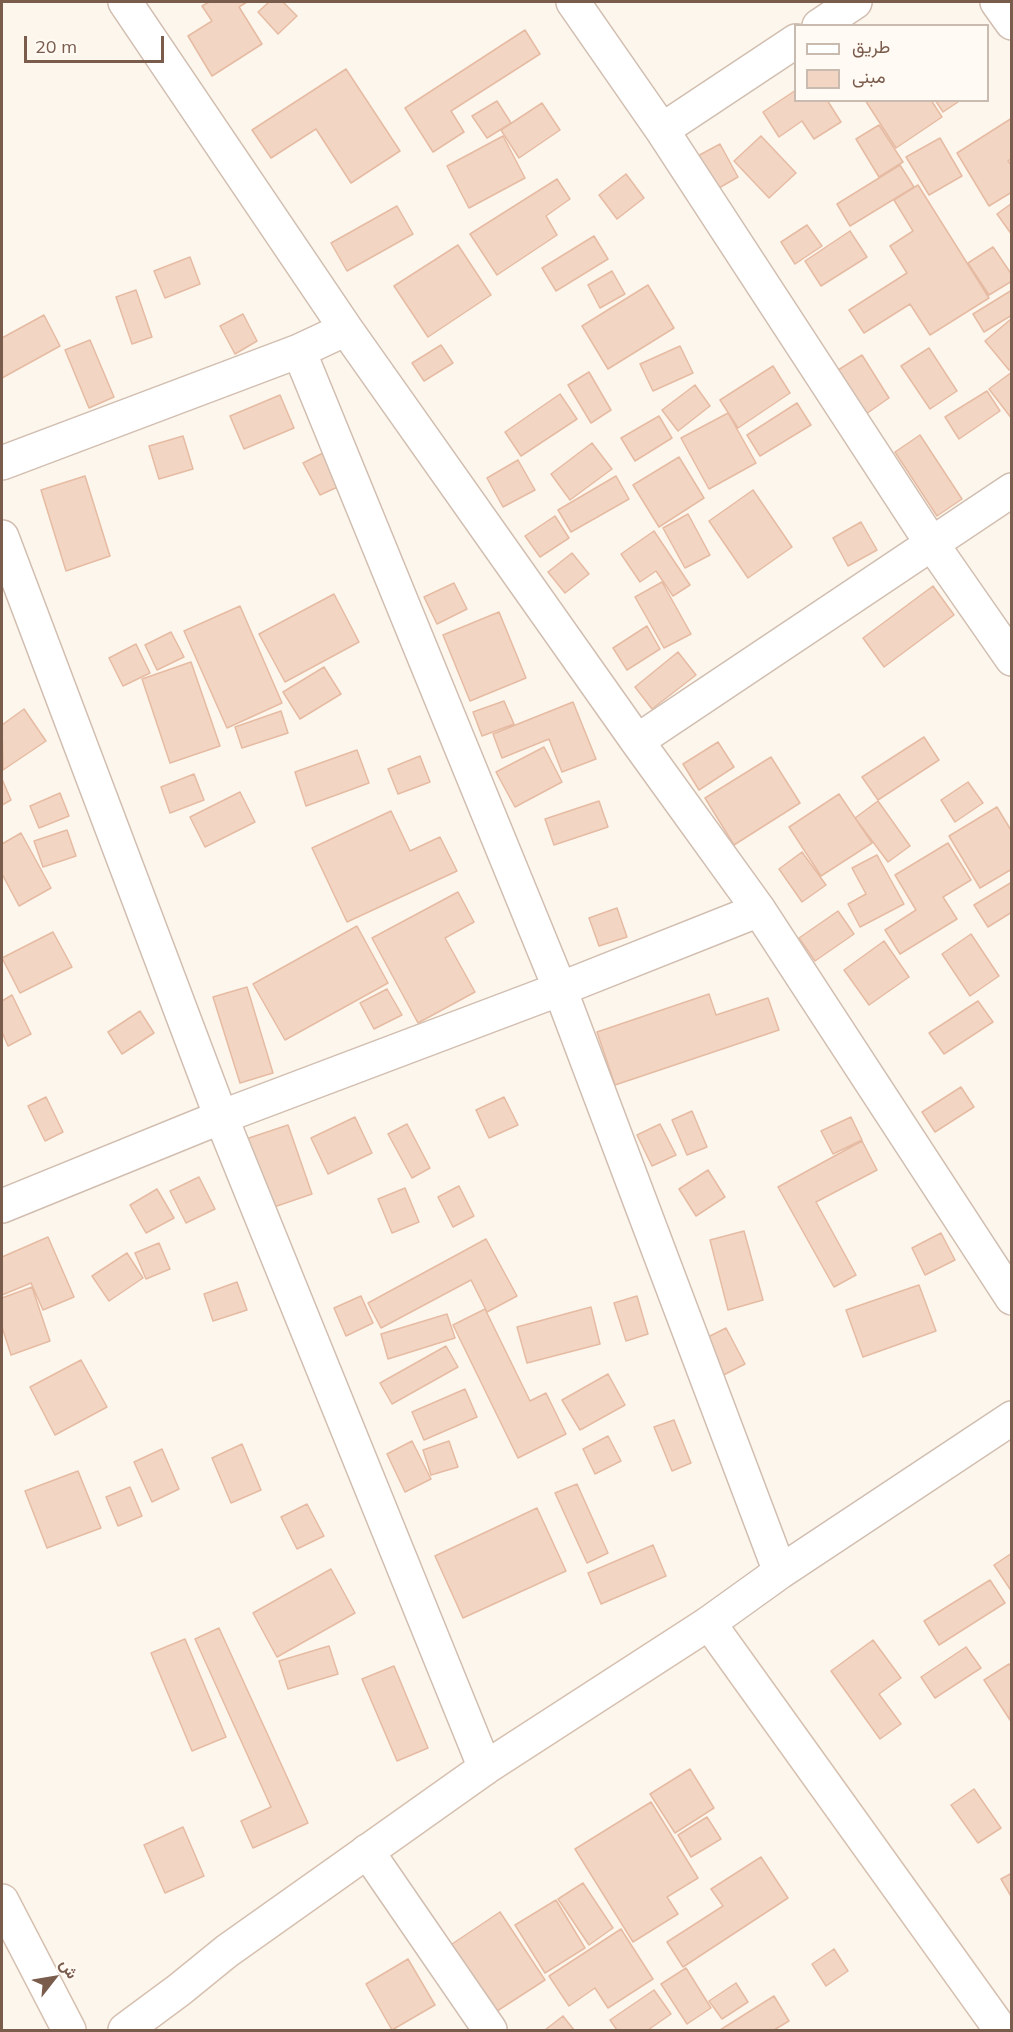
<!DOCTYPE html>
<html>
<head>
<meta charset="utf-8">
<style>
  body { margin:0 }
  #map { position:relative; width:1013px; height:2032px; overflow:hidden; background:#fdf6ec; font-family:Mulish,Vazirmatn,sans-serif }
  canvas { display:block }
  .frame { position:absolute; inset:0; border:3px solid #7a5c4d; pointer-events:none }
  .legend { position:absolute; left:794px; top:24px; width:195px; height:78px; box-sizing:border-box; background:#fffaf3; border:2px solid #cabbb1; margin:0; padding:8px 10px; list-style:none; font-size:18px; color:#7a5c4d }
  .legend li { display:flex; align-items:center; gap:12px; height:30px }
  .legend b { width:30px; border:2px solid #cabbb1 }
  .north { position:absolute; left:24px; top:1948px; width:60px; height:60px; -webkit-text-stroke:4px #fffaf3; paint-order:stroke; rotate:59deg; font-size:16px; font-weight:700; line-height:24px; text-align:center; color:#7a5c4d }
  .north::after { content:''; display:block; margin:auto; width:21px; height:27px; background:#7a5c4d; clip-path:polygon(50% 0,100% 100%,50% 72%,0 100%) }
  .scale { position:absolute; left:24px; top:36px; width:140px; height:27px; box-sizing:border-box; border:3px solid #7a5c4d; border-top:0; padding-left:8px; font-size:18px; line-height:21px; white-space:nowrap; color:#7a5c4d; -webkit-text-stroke:4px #fffaf3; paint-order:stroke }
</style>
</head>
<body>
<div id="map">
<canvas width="1013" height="2032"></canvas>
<div class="frame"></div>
<ul class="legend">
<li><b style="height:8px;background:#fff"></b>طريق</li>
<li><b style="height:16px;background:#f3d5c3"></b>مبنى</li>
</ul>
<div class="north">ش</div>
<div class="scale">20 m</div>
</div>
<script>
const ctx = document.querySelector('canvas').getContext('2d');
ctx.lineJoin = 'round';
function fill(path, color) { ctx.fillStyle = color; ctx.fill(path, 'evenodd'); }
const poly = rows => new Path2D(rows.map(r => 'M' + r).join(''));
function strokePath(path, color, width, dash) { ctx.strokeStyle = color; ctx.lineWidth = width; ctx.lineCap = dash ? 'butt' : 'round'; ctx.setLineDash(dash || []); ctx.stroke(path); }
const building = poly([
  [209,2,247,2,239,7,262,44,212,76,188,36,212,21,202,6,209,2],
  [269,2,283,2,297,16,278,34,258,12,269,2],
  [525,30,540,54,451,111,464,132,433,152,405,108,525,30],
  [346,69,400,151,351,183,316,129,271,158,252,130,346,69],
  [796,90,796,100,827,100,841,122,814,139,802,121,779,137,763,112,796,90],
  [865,100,931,100,942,117,896,148,865,100],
  [935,100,961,100,943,112,935,100],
  [497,101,511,123,487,138,472,116,497,101],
  [542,103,560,130,519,158,501,130,542,103],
  [1012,118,1012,158,1008,161,1012,166,1012,192,989,206,957,153,1012,118],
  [879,125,903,162,879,177,856,139,879,125],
  [503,136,525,178,469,208,447,166,503,136],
  [761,136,796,173,769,198,734,161,761,136],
  [940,138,962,176,929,195,906,157,940,138],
  [720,144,738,177,712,192,694,158,720,144],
  [900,165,914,187,850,226,837,204,900,165],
  [626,174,644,198,617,219,599,195,626,174],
  [557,179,570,199,546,216,557,235,497,275,470,234,557,179],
  [918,185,989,298,930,335,910,304,864,333,849,310,907,273,890,246,913,231,894,200,918,185],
  [1012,203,1012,235,997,214,1012,203],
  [397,206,413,234,347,271,331,243,397,206],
  [807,225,822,246,795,264,781,242,807,225],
  [850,231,867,257,821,286,805,261,850,231],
  [594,236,608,259,556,291,542,268,594,236],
  [458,245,491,295,428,337,394,286,458,245],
  [993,247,1012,275,1012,281,989,295,968,263,993,247],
  [190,257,200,284,165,298,154,271,190,257],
  [612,271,625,294,600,308,588,285,612,271],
  [648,285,674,328,608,369,582,326,648,285],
  [136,290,152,337,132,344,116,297,136,290],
  [1012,290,1012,315,984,332,973,314,1012,290],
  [243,314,257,341,235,354,220,326,243,314],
  [44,315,60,346,2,378,2,338,44,315],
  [1011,319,1012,368,1009,370,985,341,1011,319],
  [90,340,114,397,89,408,65,350,90,340],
  [441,345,453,363,424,381,412,363,441,345],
  [680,346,693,373,653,391,640,364,680,346],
  [929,348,957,391,930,409,901,366,929,348],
  [862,355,889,398,866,414,838,370,862,355],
  [773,366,790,393,738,428,720,400,773,366],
  [589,372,611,410,591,423,568,385,589,372],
  [1012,372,1012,419,989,389,1012,372],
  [695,385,710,406,678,431,662,410,695,385],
  [987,391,1000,411,959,439,945,417,987,391],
  [560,394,577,419,521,456,505,432,560,394],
  [280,395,294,428,244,449,230,416,280,395],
  [797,403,811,425,760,456,747,435,797,403],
  [728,413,756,463,709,489,681,438,728,413],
  [659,416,672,438,635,461,621,438,659,416],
  [920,435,962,499,937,516,895,452,920,435],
  [183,436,193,469,159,479,149,446,183,436],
  [592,443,612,469,570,500,551,474,592,443],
  [325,452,342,485,320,495,303,463,325,452],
  [679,457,704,498,659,527,633,485,679,457],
  [518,460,535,490,503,507,487,478,518,460],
  [85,476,110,556,66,571,41,490,85,476],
  [616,476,629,499,571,532,558,510,616,476],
  [753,490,792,547,748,578,709,521,753,490],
  [688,514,710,555,685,568,663,528,688,514],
  [555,516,569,538,540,557,525,536,555,516],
  [861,522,877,550,848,566,833,538,861,522],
  [654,531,690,585,673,596,656,571,640,582,621,554,654,531],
  [572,553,589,574,565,593,548,572,572,553],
  [662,582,691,634,664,648,635,597,662,582],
  [454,583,467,609,437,624,424,597,454,583],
  [933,586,954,615,884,667,863,638,933,586],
  [334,594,359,642,285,682,259,634,334,594],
  [240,606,282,703,227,728,184,631,240,606],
  [499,612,526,678,470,701,443,635,499,612],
  [647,626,660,649,627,670,613,648,647,626],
  [171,632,184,657,157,670,145,645,171,632],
  [136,644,150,673,123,686,109,658,136,644],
  [678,652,696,675,652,709,635,687,678,652],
  [191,662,220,746,170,763,142,679,191,662],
  [324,667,341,694,300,719,283,692,324,667],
  [504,701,514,724,482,736,473,712,504,701],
  [573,702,596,759,562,772,549,739,502,758,493,734,573,702],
  [24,709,46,741,3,770,2,725,24,709],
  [281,711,288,733,242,748,235,727,281,711],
  [924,737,939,760,878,800,862,777,924,737],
  [718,742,734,767,699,790,683,764,718,742],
  [544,747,562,782,515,807,496,772,544,747],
  [357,750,369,783,306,806,295,772,357,750],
  [420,756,430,782,398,794,388,769,420,756],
  [771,757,800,803,734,845,705,798,771,757],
  [194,774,204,800,170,813,161,787,194,774],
  [2,779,11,800,2,805,2,779],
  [968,782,983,803,955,822,941,800,968,782],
  [240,792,255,822,205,847,190,817,240,792],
  [60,793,69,816,39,828,30,806,60,793],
  [839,794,872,843,821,876,789,827,839,794],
  [599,801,608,827,554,845,545,819,599,801],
  [878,801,910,846,888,862,855,818,878,801],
  [997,807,1012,832,1012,869,980,888,949,836,997,807],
  [391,811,410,851,440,837,457,871,347,922,312,848,391,811],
  [67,830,76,856,43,867,34,841,67,830],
  [21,833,51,888,19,906,2,874,2,844,21,833],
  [948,843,971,880,943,897,957,919,900,954,885,930,916,910,895,875,948,843],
  [802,852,826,885,802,902,779,869,802,852],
  [877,855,904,904,860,927,848,904,866,894,852,868,877,855],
  [1012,882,1012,912,988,927,974,905,1012,882],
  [458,892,474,922,445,938,475,992,418,1023,372,938,458,892],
  [617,908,627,937,599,946,589,918,617,908],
  [838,911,854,934,815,961,799,938,838,911],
  [357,926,388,983,285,1040,253,984,357,926],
  [53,932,72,967,20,993,2,958,53,932],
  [971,934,999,976,970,996,942,954,971,934],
  [884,941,909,977,869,1005,844,970,884,941],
  [247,987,273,1073,240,1083,213,997,247,987],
  [387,989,402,1015,374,1029,360,1003,387,989],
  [709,994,716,1015,768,998,779,1030,615,1085,597,1032,709,994],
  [12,995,31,1034,8,1046,2,1032,2,1001,12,995],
  [978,1001,993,1022,944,1054,929,1033,978,1001],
  [140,1011,154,1033,122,1054,108,1032,140,1011],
  [961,1087,974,1107,935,1132,922,1112,961,1087],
  [46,1097,63,1132,45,1141,28,1106,46,1097],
  [504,1097,518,1125,489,1138,476,1110,504,1097],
  [692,1111,707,1147,687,1155,672,1120,692,1111],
  [355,1117,372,1153,328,1174,311,1138,355,1117],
  [851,1117,862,1140,833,1154,821,1131,851,1117],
  [407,1124,430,1168,412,1178,388,1134,407,1124],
  [660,1124,676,1155,652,1166,637,1135,660,1124],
  [288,1125,312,1194,271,1208,246,1139,288,1125],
  [862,1141,877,1170,816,1202,856,1275,834,1287,778,1187,862,1141],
  [708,1170,725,1197,696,1216,679,1189,708,1170],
  [199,1177,215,1209,186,1223,170,1191,199,1177],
  [459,1186,474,1216,453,1227,438,1197,459,1186],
  [405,1188,419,1222,392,1233,378,1199,405,1188],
  [157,1189,174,1218,146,1233,130,1205,157,1189],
  [744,1231,763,1300,728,1310,710,1240,744,1231],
  [941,1233,955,1260,925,1275,912,1248,941,1233],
  [48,1237,74,1297,43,1310,31,1283,2,1295,2,1257,48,1237],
  [486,1239,517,1296,487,1312,471,1280,381,1328,368,1303,486,1239],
  [159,1243,170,1269,146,1279,135,1253,159,1243],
  [127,1253,143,1278,109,1301,92,1276,127,1253],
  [237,1282,247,1310,213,1321,204,1294,237,1282],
  [919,1285,936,1331,863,1357,846,1310,919,1285],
  [32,1287,50,1341,11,1355,2,1327,2,1298,32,1287],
  [361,1296,373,1323,346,1336,334,1308,361,1296],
  [637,1296,648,1334,626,1341,614,1303,637,1296],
  [591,1307,600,1344,527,1363,517,1327,591,1307],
  [485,1309,530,1401,546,1393,566,1434,518,1458,453,1325,485,1309],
  [447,1314,455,1338,388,1359,381,1334,447,1314],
  [726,1328,745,1364,712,1381,694,1344,726,1328],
  [446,1346,458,1367,392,1404,380,1383,446,1346],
  [81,1360,107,1407,55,1435,30,1387,81,1360],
  [608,1374,625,1405,580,1430,562,1400,608,1374],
  [465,1389,477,1417,424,1440,412,1412,465,1389],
  [674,1420,691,1463,672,1471,654,1427,674,1420],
  [608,1436,621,1461,595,1474,583,1449,608,1436],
  [412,1441,431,1479,405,1492,387,1454,412,1441],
  [449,1441,458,1467,431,1475,423,1450,449,1441],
  [242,1444,261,1490,231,1503,212,1458,242,1444],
  [162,1449,179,1489,152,1502,134,1462,162,1449],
  [78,1471,101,1528,47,1548,25,1491,78,1471],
  [577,1484,608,1553,587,1563,555,1493,577,1484],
  [130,1487,142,1516,118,1526,106,1497,130,1487],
  [307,1504,324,1536,297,1549,281,1517,307,1504],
  [537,1508,566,1571,463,1618,435,1556,537,1508],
  [653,1545,666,1576,601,1604,588,1573,653,1545],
  [1012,1553,1012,1592,994,1565,1012,1553],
  [331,1569,355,1613,277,1657,253,1613,331,1569],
  [990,1580,1005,1603,939,1645,924,1621,990,1580],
  [219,1628,308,1823,253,1848,241,1821,271,1807,195,1639,219,1628],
  [185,1639,226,1737,192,1751,151,1653,185,1639],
  [873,1640,901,1678,879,1694,901,1724,880,1739,831,1671,873,1640],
  [329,1646,338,1674,288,1689,279,1661,329,1646],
  [966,1647,981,1668,935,1698,921,1677,966,1647],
  [1009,1664,1012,1668,1010,1720,984,1680,1009,1664],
  [394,1666,428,1748,397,1761,362,1679,394,1666],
  [690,1769,714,1808,675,1833,650,1794,690,1769],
  [974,1789,1001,1828,978,1843,951,1805,974,1789],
  [651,1802,698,1878,667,1897,678,1914,633,1942,575,1849,651,1802],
  [707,1817,721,1839,691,1857,678,1835,707,1817],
  [183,1827,204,1876,165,1893,144,1845,183,1827],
  [761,1857,788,1898,683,1967,667,1942,723,1906,711,1889,761,1857],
  [1012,1873,1012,1898,1001,1879,1012,1873],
  [583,1883,613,1928,589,1945,558,1899,583,1883],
  [556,1900,585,1948,545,1973,515,1925,556,1900],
  [500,1912,545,1980,494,2013,449,1946,500,1912],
  [621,1929,653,1979,608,2008,595,1988,569,2006,549,1976,621,1929],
  [834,1949,848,1971,826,1986,812,1964,834,1949],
  [408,1959,435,2005,392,2030,366,1984,408,1959],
  [686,1968,711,2008,687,2024,661,1984,686,1968],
  [736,1983,748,2002,722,2019,709,2001,736,1983],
  [654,1990,671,2014,648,2030,617,2030,610,2020,654,1990],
  [774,1996,789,2021,774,2030,720,2030,774,1996],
  [563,2016,574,2030,545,2030,563,2016]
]);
fill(building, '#f3d5c3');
strokePath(building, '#e6bba3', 1.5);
const minor = poly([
  [125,2,346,329,637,741,759,910,1012,1298],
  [573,2,662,130,932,544,1012,659],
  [997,2,1012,23],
  [819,26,855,2],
  [662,130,796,41],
  [299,351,560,989,780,1572],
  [2,463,299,351,346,329],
  [2,537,221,1117,485,1768],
  [637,741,1012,490],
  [2,1206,221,1117,560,989,759,910],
  [709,1623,780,1572,1012,1418],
  [367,1851,490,2030]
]);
const secondary = poly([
  [2,1901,69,2030],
  [125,2030,179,1990,227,1951,485,1768,709,1623,1001,2030]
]);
strokePath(minor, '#d1beb0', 36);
strokePath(secondary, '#d6c0b0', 36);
strokePath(minor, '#fff', 33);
strokePath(secondary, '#fff', 33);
</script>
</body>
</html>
